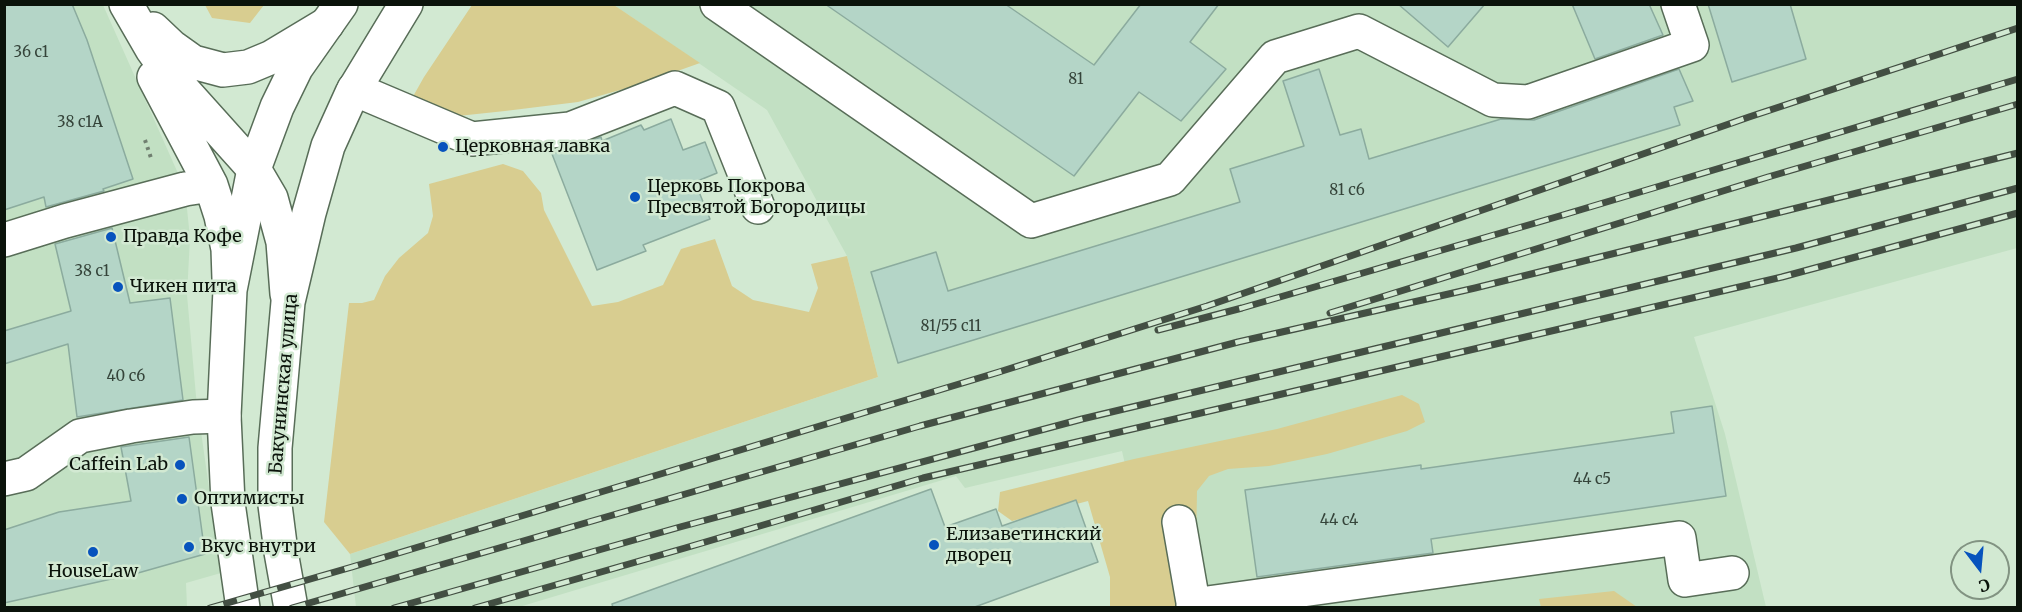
<!DOCTYPE html>
<html>
<head>
<meta charset="utf-8">
<style>
  body { margin:0 }
  #map { position:relative; width:2022px; height:612px; overflow:hidden; background:#d2e9d2; font-family:Merriweather,serif }
  canvas { display:block }
  .frame { position:absolute; inset:0; border:6px solid #0b130b; pointer-events:none }
  .north { position:absolute; left:1950px; top:540px; width:60px; height:60px; box-sizing:border-box; background:#d2e9d2; border:2px solid #829382; border-radius:50%; rotate:164deg; font-size:16px; font-weight:700; line-height:24px; text-align:center; color:#0b130b }
  .north::after { content:''; display:block; margin:auto; width:21px; height:27px; background:#0753bd; clip-path:polygon(50% 0,100% 100%,50% 72%,0 100%) }
</style>
</head>
<body>
<div id="map">
<canvas width="2022" height="612"></canvas>
<div class="frame"></div>
<div class="north">С</div>
</div>
<script>
const ctx = document.querySelector('canvas').getContext('2d');
ctx.lineJoin = 'round';
function fill(path, color) { ctx.fillStyle = color; ctx.fill(path, 'evenodd'); }
const poly = rows => new Path2D(rows.map(r => 'M' + r).join(''));
function strokePath(path, color, width, dash) { ctx.strokeStyle = color; ctx.lineWidth = width; ctx.lineCap = dash ? 'butt' : 'round'; ctx.setLineDash(dash || []); ctx.stroke(path); }
function write(font, color, halo, rows, align = 'center') {
  ctx.font = font + ' Merriweather,serif'; ctx.lineWidth = 5; ctx.setLineDash([]); ctx.textBaseline = 'middle'; ctx.strokeStyle = halo; ctx.fillStyle = color; for (const [text, x, y, turn = 0] of rows) {
    ctx.save(); ctx.translate(x, y); ctx.rotate((+turn || 0) * Math.PI / 180); ctx.textAlign = isNaN(turn) ? turn : align; if (halo) ctx.strokeText(text, 0, 0); ctx.fillText(text, 0, 0); ctx.restore();
  }
}
fill(poly([
  [4,5,103,5,185,189,190,238,187,295,196,396,221,573,186,583,187,607,5,607],
  [614,5,2017,5,2017,248,1694,337,1725,434,1766,607,1157,607,1122,451,965,488,956,476,519,607,356,607,350,554,878,377,847,256,767,110]
]), '#c2e0c3');
fill(poly([
  [205,5,264,5,250,23,212,18],
  [472,5,614,5,700,63,641,84,578,102,505,111,458,116,411,100,424,77],
  [503,164,523,171,541,193,544,210,592,306,618,302,663,285,681,249,715,239,732,286,753,300,809,312,818,288,811,264,847,256,878,377,350,554,324,522,349,303,362,303,374,300,385,276,399,258,428,233,433,216,429,184],
  [1402,395,1419,404,1425,422,1407,431,1327,454,1269,466,1228,469,1209,476,1197,491,1196,549,1175,607,1110,607,1110,577,1088,501,1012,521,998,511,1000,492,1134,459,1277,429],
  [1614,591,1637,607,1541,607,1539,599]
]), '#d8cd90');
const building = poly([
  [4,4,72,4,87,40,133,179,103,189,104,191,46,207,44,197,4,210,4,4],
  [825,4,1005,4,1094,65,1141,4,1219,4,1190,42,1226,69,1181,121,1139,92,1074,176,825,4],
  [1398,4,1485,4,1448,47,1398,4],
  [1572,4,1649,4,1663,35,1595,59,1572,4],
  [1708,4,1790,4,1806,59,1732,82,1708,4],
  [1319,69,1340,135,1361,129,1369,159,1501,119,1534,120,1679,69,1693,101,1674,107,1680,125,898,363,871,272,936,252,948,291,1240,202,1230,169,1304,146,1283,81,1319,69],
  [671,119,683,150,705,142,717,173,695,182,710,219,643,245,646,251,597,270,552,154,601,137,602,141,641,125,644,130,671,119],
  [112,228,130,303,170,298,183,400,77,417,68,344,4,364,4,331,71,311,55,244,112,228],
  [1712,406,1726,496,1431,539,1433,553,1257,577,1245,490,1421,465,1421,469,1674,433,1671,412,1712,406],
  [189,437,205,554,138,573,4,603,4,530,59,512,131,501,121,447,189,437],
  [931,489,945,527,996,509,1002,526,1076,500,1098,562,972,608,613,608,612,604,931,489]
]);
fill(building, '#b4d5c7');
strokePath(building, '#8bab9e', 1.5);
const minor = poly([
  [126,4,152,49,175,81,254,169,271,198,283,242,287,294],
  [717,4,1031,221,1170,179,1275,57,1359,31,1493,100,1528,102,1692,45,1678,4],
  [153,29,172,47,193,62,223,70,248,67,272,57,327,24],
  [154,77,211,185,221,216,228,249,229,279],
  [354,89,472,139,570,129,675,88,718,107,758,207],
  [4,240,65,221,185,189,211,185],
  [4,479,26,474,80,436,131,426,193,417,224,416],
  [1179,522,1194,608],
  [1193,605,1679,538,1685,580,1732,573]
]);
const major = poly([
  [243,608,228,503,224,416,230,290,254,169,277,107,296,68,341,4],
  [291,608,281,552,275,505,275,448,288,302,309,213,328,146,352,93,406,4]
]);
strokePath(minor, '#586d58', 36);
strokePath(major, '#586d58', 36);
strokePath(poly([
  [145,140,152,161]
]), '#707f70', 4, [3, 4.5]);
strokePath(minor, '#fff', 33);
strokePath(major, '#fff', 33);
const rail = poly([
  [1330,313,1768,177,2018,104],
  [1158,330,1242,308,1563,215,2018,79],
  [210,608,352,567,999,372,1207,306,1749,117,2018,28],
  [292,608,920,426,1238,342,1475,288,2018,153],
  [394,608,680,527,1082,419,1796,248,2018,188],
  [475,608,685,548,923,478,1782,277,2018,213]
]);
strokePath(rail, '#434f43', 7);
strokePath(rail, '#d2e9d2', 4.5, [14]);
for (const [x, y, r, color] of [
  [443,147,6,"#0753bd"],
  [635,197,6,"#0753bd"],
  [111,237,6,"#0753bd"],
  [118,287,6,"#0753bd"],
  [180,465,6,"#0753bd"],
  [182,499,6,"#0753bd"],
  [934,545,6,"#0753bd"],
  [189,547,6,"#0753bd"],
  [93,552,6,"#0753bd"]
]) { const dot = new Path2D(); dot.arc(x, y, r, 0, 2 * Math.PI); ctx.fillStyle = color; ctx.fill(dot); strokePath(dot, '#d2e9d2', 2); }
write('15px', '#35443a', null, [
  ["36 с1",31,53],
  ["81",1076,80],
  ["38 с1А",80,123],
  ["81 с6",1347,191],
  ["38 с1",92,272],
  ["81/55 с11",951,327],
  ["40 с6",126,377],
  ["44 c5",1592,480],
  ["44 c4",1339,521]
]);
write('18px', '#0b130b', '#d2e9d2', [
  ["Церковная лавка",455,147],
  ["Церковь Покрова",647,187],
  ["Пресвятой Богородицы",647,208],
  ["Правда Кофе",123,237],
  ["Чикен пита",130,287],
  ["Caffein Lab",168,465,"right"],
  ["Оптимисты",194,499],
  ["Елизаветинский",946,535],
  ["дворец",946,556],
  ["Вкус внутри",201,547],
  ["HouseLaw",93,572,"center"]
], 'left');
write('18px', '#0b130b', '#d2e9d2', [
  ["Бакунинская улица",284,384,-85]
]);
</script>
</body>
</html>
